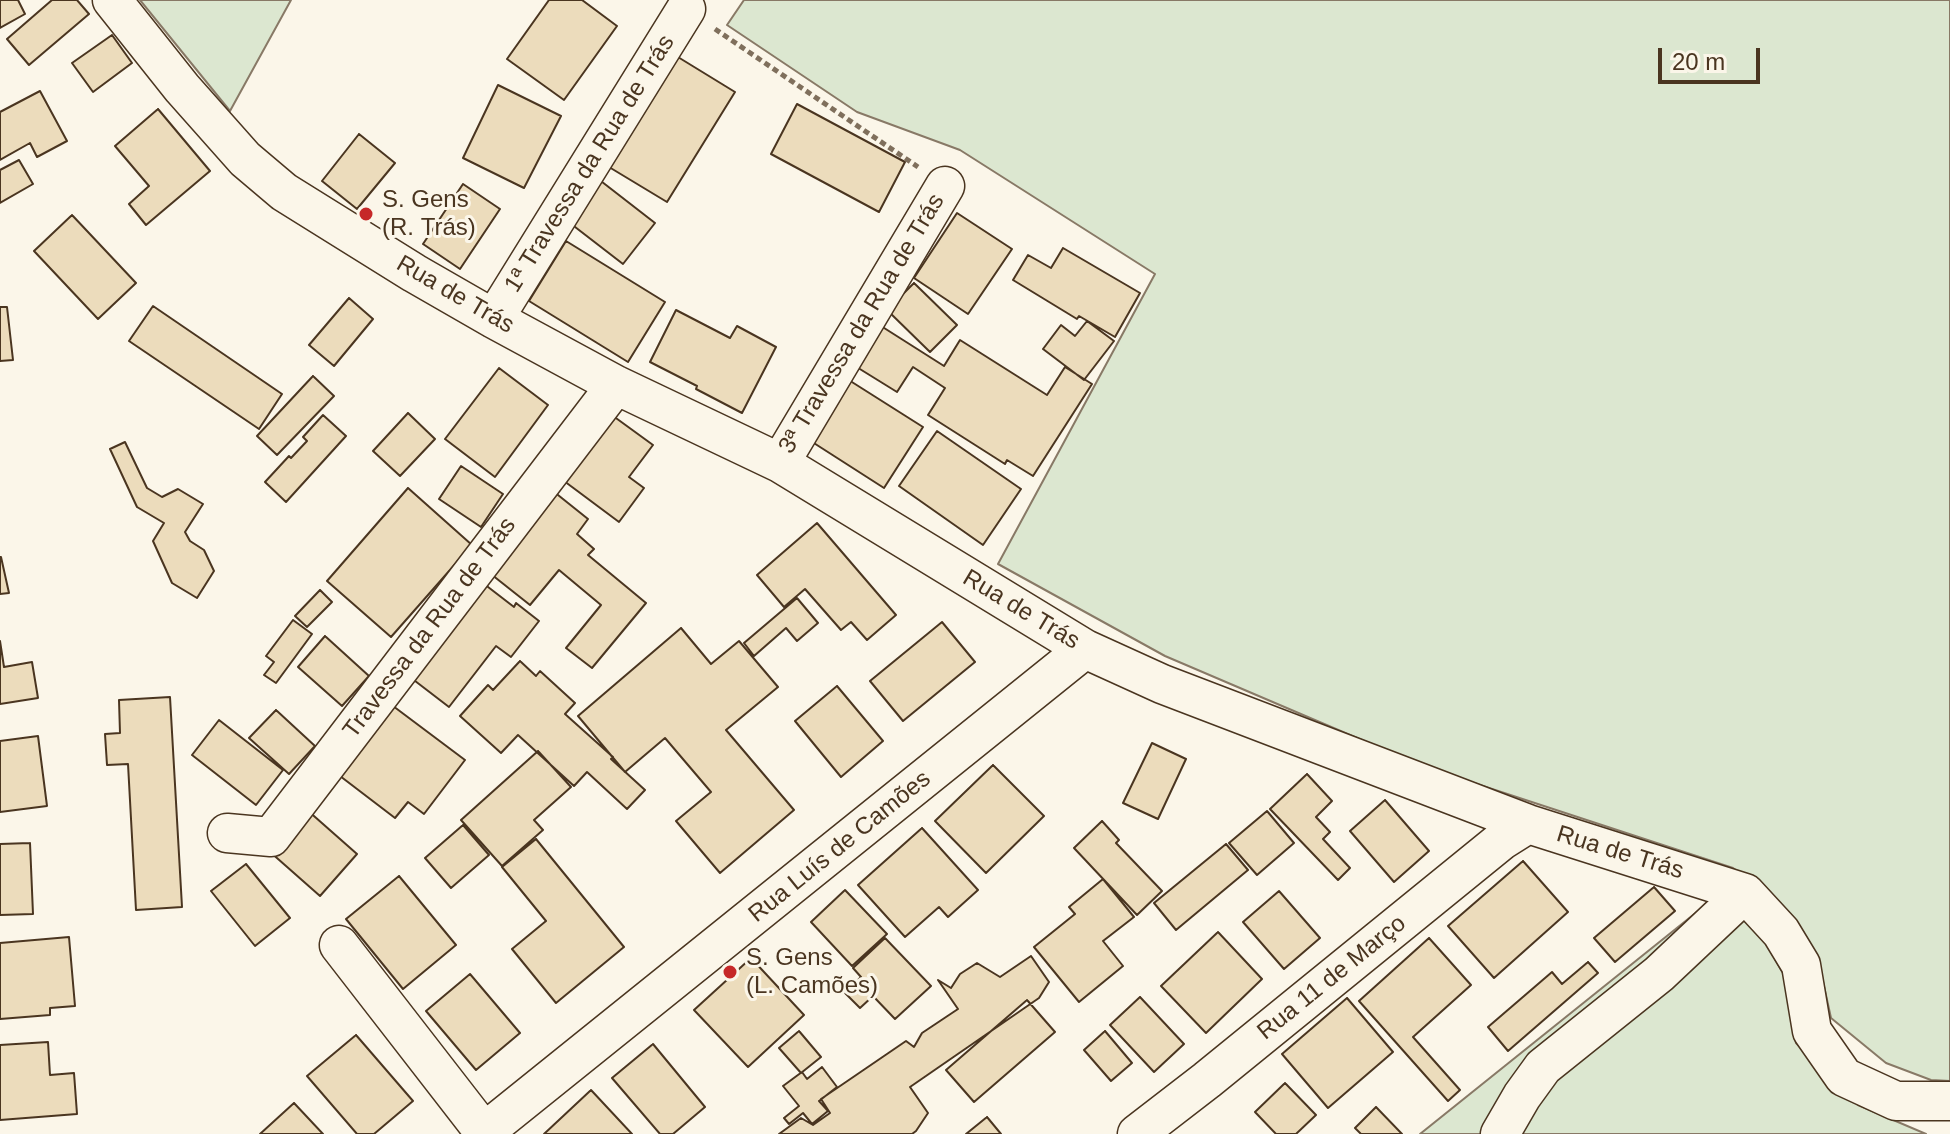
<!DOCTYPE html>
<html>
<head>
<meta charset="utf-8">
<style>
  body { margin:0 }
  #map { position:relative; width:1950px; height:1134px; overflow:hidden; background:#fbf6e9; font-family:Arial,sans-serif }
  canvas { display:block }
  .scale { position:absolute; left:1658px; top:48px; width:102px; height:36px; box-sizing:border-box; border:4px solid #4a3520; border-top:0; padding-left:10px; font-size:24px; line-height:28px; white-space:nowrap; color:#4a3520; -webkit-text-stroke:6px #fbf6e9; paint-order:stroke }
</style>
</head>
<body>
<div id="map">
<canvas width="1950" height="1134"></canvas>
<div class="scale">20 m</div>
</div>
<script>
const ctx = document.querySelector('canvas').getContext('2d');
ctx.lineJoin = 'round';
function fill(path, color) { ctx.fillStyle = color; ctx.fill(path, 'evenodd'); }
const poly = rows => new Path2D(rows.map(r => 'M' + r).join(''));
function strokePath(path, color, width, dash) { ctx.strokeStyle = color; ctx.lineWidth = width; ctx.lineCap = dash ? 'butt' : 'round'; ctx.setLineDash(dash || []); ctx.stroke(path); }
function write(font, color, halo, rows, align = 'center') {
  ctx.font = font + ' Arial,sans-serif'; ctx.lineWidth = 6; ctx.setLineDash([]); ctx.textBaseline = 'middle'; ctx.strokeStyle = halo; ctx.fillStyle = color; for (const [text, x, y, turn = 0] of rows) {
    ctx.save(); ctx.translate(x, y); ctx.rotate((+turn || 0) * Math.PI / 180); ctx.textAlign = isNaN(turn) ? turn : align; if (halo) ctx.strokeText(text, 0, 0); ctx.fillText(text, 0, 0); ctx.restore();
  }
}
const green = poly([
  [140,0,291,0,230,111,140,0],
  [744,0,1950,0,1950,1081,1931,1080,1886,1063,1831,1018,1820,968,1765,892,1733,868,1425,767,1165,656,998,564,1155,274,960,150,857,112,727,25,744,0],
  [1713,899,1760,932,1784,975,1796,1043,1858,1105,1926,1134,1420,1134,1713,899]
]);
fill(green, '#dce7d0');
strokePath(green, '#887966', 2);
const building = poly([
  [0,0,18,0,25,14,0,28,0,0],
  [52,0,77,0,89,14,29,65,7,39,52,0],
  [549,0,582,0,617,26,564,100,507,59,549,0],
  [112,35,132,63,93,92,72,63,112,35],
  [673,54,735,92,667,202,604,164,673,54],
  [498,85,561,116,524,188,463,158,498,85],
  [40,91,67,141,37,157,30,143,0,160,0,112,40,91],
  [797,104,905,162,879,212,771,154,797,104],
  [158,109,210,171,146,225,129,204,149,186,115,146,158,109],
  [359,134,395,163,357,209,322,181,359,134],
  [19,160,33,184,0,203,0,170,19,160],
  [597,178,655,223,623,264,566,220,597,178],
  [463,184,500,209,460,269,423,244,463,184],
  [957,213,1012,249,968,314,914,278,957,213],
  [72,215,136,283,98,319,34,251,72,215],
  [566,241,665,302,628,362,529,301,566,241],
  [1063,248,1140,293,1115,337,1079,316,1077,319,1013,280,1028,255,1051,268,1063,248],
  [914,283,957,325,930,352,887,310,914,283],
  [349,298,373,319,334,366,309,345,349,298],
  [153,306,282,394,259,429,129,341,153,306],
  [0,307,7,307,13,360,0,361,0,307],
  [676,310,730,338,737,326,776,347,742,413,696,389,697,386,650,362,676,310],
  [1087,321,1114,341,1084,380,1043,349,1061,325,1075,336,1087,321],
  [881,326,944,366,960,340,1047,395,1065,367,1092,384,1033,476,1007,460,1005,464,928,415,945,388,913,367,897,392,855,366,881,326],
  [499,368,548,405,495,477,445,439,499,368],
  [313,376,334,396,277,455,257,436,313,376],
  [844,377,923,427,884,488,806,438,844,377],
  [408,413,435,439,400,476,373,451,408,413],
  [609,413,653,445,629,477,644,488,619,522,560,478,609,413],
  [323,415,346,436,286,502,265,482,289,456,291,458,307,441,303,437,323,415],
  [937,431,1021,489,983,545,899,486,937,431],
  [125,442,147,488,162,497,178,489,203,504,185,532,190,541,204,550,214,571,197,598,172,583,153,541,164,523,137,507,110,449,125,442],
  [461,466,503,494,481,527,439,499,461,466],
  [548,487,588,519,577,534,594,549,588,555,646,603,592,668,566,648,601,605,559,570,530,605,482,567,548,487],
  [408,488,472,545,391,637,327,581,408,488],
  [817,523,896,615,867,640,851,622,841,630,805,589,784,607,757,575,817,523],
  [0,557,1,557,9,593,0,594,0,557],
  [479,580,514,607,516,603,539,621,511,657,496,646,449,707,406,674,479,580],
  [320,590,332,602,307,627,295,616,320,590],
  [797,598,818,623,797,641,786,628,754,656,744,643,797,598],
  [293,620,312,634,276,683,264,675,274,662,266,656,293,620],
  [942,622,975,662,903,721,870,681,942,622],
  [681,628,711,664,739,641,778,687,726,730,794,810,720,873,676,821,711,792,665,738,625,772,578,716,681,628],
  [325,636,369,676,342,706,298,667,325,636],
  [0,641,4,667,32,662,38,698,0,704,0,641],
  [520,661,536,676,540,671,575,703,565,714,613,757,611,759,645,790,627,809,587,772,574,786,518,735,501,753,460,716,488,685,493,690,520,661],
  [837,686,883,741,841,777,795,721,837,686],
  [170,697,182,907,136,910,128,764,107,765,105,734,120,733,119,700,170,697],
  [393,706,465,760,424,814,408,802,395,818,340,776,393,706],
  [276,710,315,746,289,774,249,738,276,710],
  [219,720,283,770,256,805,192,755,219,720],
  [38,736,47,806,0,812,0,741,38,736],
  [1152,743,1186,759,1158,819,1123,803,1152,743],
  [538,751,571,787,534,820,543,830,502,866,461,820,538,751],
  [993,765,1044,816,986,873,935,821,993,765],
  [1307,774,1332,801,1316,817,1330,832,1323,839,1350,868,1338,880,1270,809,1307,774],
  [1385,800,1429,851,1394,882,1350,831,1385,800],
  [306,809,357,854,320,896,269,851,306,809],
  [1267,811,1294,843,1257,875,1229,843,1267,811],
  [1102,821,1119,840,1116,843,1162,891,1137,915,1074,848,1102,821],
  [463,825,489,855,451,888,425,858,463,825],
  [922,828,978,890,948,917,939,907,905,937,858,885,922,828],
  [536,839,624,947,556,1003,512,949,546,921,502,867,536,839],
  [30,843,33,914,0,915,0,844,30,843],
  [1226,844,1248,870,1176,930,1154,903,1226,844],
  [1523,861,1568,912,1494,978,1448,926,1523,861],
  [246,864,290,918,255,946,211,891,246,864],
  [399,876,456,945,403,989,346,919,399,876],
  [1103,879,1134,917,1103,941,1123,966,1079,1002,1034,947,1075,914,1069,907,1103,879],
  [1654,887,1675,911,1615,962,1594,938,1654,887],
  [845,890,887,934,852,966,811,922,845,890],
  [1279,891,1320,938,1284,969,1243,922,1279,891],
  [1218,932,1262,979,1206,1033,1161,986,1218,932],
  [69,937,75,1006,50,1008,50,1015,0,1019,0,943,69,937],
  [885,938,931,986,895,1019,873,996,860,1008,845,993,861,977,853,968,885,938],
  [1429,938,1471,985,1413,1037,1460,1090,1448,1101,1359,1001,1429,938],
  [1031,956,1049,982,1039,998,910,1087,928,1113,916,1131,912,1134,779,1134,801,1118,813,1125,830,1113,821,1099,906,1041,914,1047,922,1033,958,1009,938,980,951,988,960,974,977,963,1000,977,1031,956],
  [751,958,804,1015,748,1067,694,1010,751,958],
  [1588,962,1598,973,1508,1051,1488,1027,1552,972,1562,984,1588,962],
  [470,974,520,1033,476,1070,426,1011,470,974],
  [1140,997,1184,1044,1154,1072,1110,1025,1140,997],
  [1347,998,1393,1052,1328,1108,1282,1054,1347,998],
  [1027,1000,1055,1032,974,1102,946,1070,1027,1000],
  [799,1031,821,1057,801,1073,779,1048,799,1031],
  [1105,1031,1132,1063,1111,1081,1084,1050,1105,1031],
  [356,1035,413,1101,374,1134,357,1134,307,1076,356,1035],
  [48,1042,50,1075,74,1073,77,1114,0,1120,0,1045,48,1042],
  [653,1044,705,1107,673,1134,660,1134,612,1078,653,1044],
  [822,1067,837,1087,819,1101,828,1111,812,1124,803,1113,789,1124,784,1118,799,1106,783,1086,802,1072,807,1079,822,1067],
  [1285,1083,1316,1115,1296,1134,1276,1134,1255,1112,1285,1083],
  [591,1090,632,1134,544,1134,591,1090],
  [294,1103,323,1134,260,1134,294,1103],
  [1376,1107,1402,1134,1361,1134,1355,1128,1376,1107],
  [987,1117,1001,1134,966,1134,987,1117]
]);
fill(building, '#ecdcbc');
strokePath(building, '#4a3520', 2);
const minor = poly([
  [112,0,182,88,245,159,284,192,414,273,494,319,616,385,780,463,1085,649,1162,684,1528,824,1745,893,1781,932,1801,965,1812,1031,1844,1077,1896,1101,1950,1101],
  [494,319,686,9],
  [780,463,945,186],
  [227,833,271,837,616,385],
  [339,945,484,1132],
  [482,1134,1085,649],
  [1137,1134,1207,1080,1501,841,1528,824],
  [1500,1134,1522,1096,1543,1067,1659,974,1745,893]
]);
strokePath(minor, '#4a3520', 41);
strokePath(poly([
  [715,29,918,167]
]), '#7f6f5c', 5, [6, 4]);
strokePath(minor, '#fbf6e9', 38);
for (const [x, y, r, color] of [
  [366,214,8,"#c62828"],
  [730,972,8,"#c62828"]
]) { const dot = new Path2D(); dot.arc(x, y, r, 0, 2 * Math.PI); ctx.fillStyle = color; ctx.fill(dot); strokePath(dot, '#fbf6e9', 3); }
write('24px', '#4a3520', '#fbf6e9', [
  ["1ª Travessa da Rua de Trás",590,164,-58],
  ["Rua de Trás",455,295,30],
  ["3ª Travessa da Rua de Trás",862,324,-59],
  ["Rua de Trás",1021,610,31],
  ["Travessa da Rua de Trás",430,628,-53],
  ["Rua Luís de Camões",840,847,-39],
  ["Rua de Trás",1620,853,17],
  ["Rua 11 de Março",1332,978,-39]
]);
write('24px', '#4a3520', '#fbf6e9', [
  ["S. Gens",382,200],
  ["(R. Trás)",382,228],
  ["S. Gens",746,958],
  ["(L. Camões)",746,986]
], 'left');
</script>
</body>
</html>
